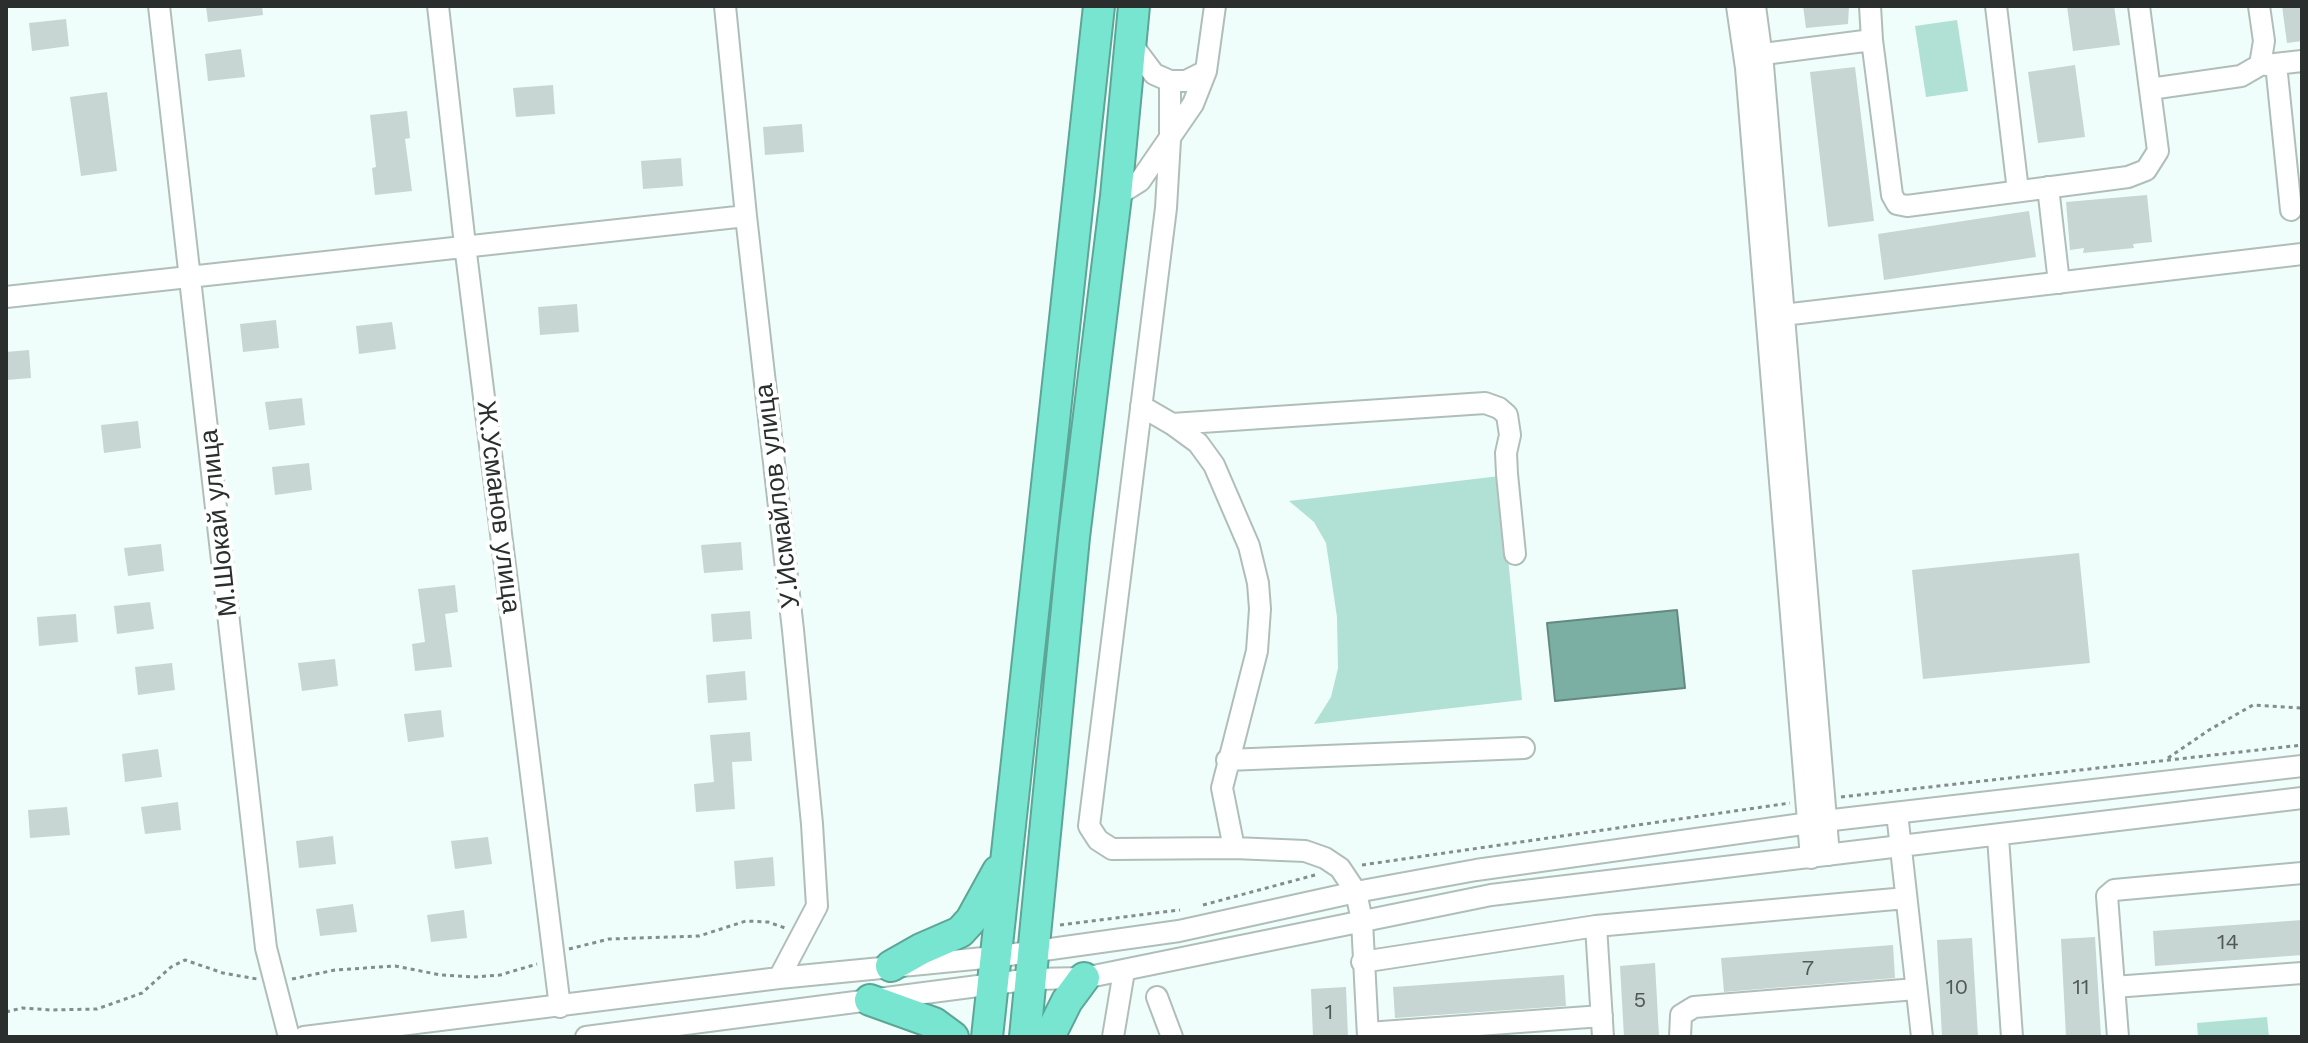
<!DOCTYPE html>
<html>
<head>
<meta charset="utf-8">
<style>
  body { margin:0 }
  #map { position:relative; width:2308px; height:1043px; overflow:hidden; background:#effefa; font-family:"Work Sans",sans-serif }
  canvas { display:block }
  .frame { position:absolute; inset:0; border:8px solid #2a2f2e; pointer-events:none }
</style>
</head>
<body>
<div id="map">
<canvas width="2308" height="1043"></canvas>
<div class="frame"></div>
</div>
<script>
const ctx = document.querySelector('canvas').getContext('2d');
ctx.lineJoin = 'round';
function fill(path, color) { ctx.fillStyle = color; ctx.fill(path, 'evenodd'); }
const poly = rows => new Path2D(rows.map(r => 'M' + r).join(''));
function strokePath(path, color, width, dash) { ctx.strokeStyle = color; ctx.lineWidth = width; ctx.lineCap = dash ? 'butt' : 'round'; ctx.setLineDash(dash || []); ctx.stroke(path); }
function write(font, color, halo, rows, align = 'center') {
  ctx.font = font + ' "Work Sans",sans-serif'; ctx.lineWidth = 8; ctx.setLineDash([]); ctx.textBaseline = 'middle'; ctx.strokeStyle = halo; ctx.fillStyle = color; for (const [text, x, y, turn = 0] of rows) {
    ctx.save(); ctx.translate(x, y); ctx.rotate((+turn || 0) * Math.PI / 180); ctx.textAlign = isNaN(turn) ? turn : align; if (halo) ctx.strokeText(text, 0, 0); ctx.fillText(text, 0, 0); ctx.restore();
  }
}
fill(poly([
  [1957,20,1968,91,1926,97,1915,26],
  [1500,476,1522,700,1314,724,1331,697,1338,668,1337,617,1326,543,1314,522,1289,501],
  [2267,1017,2269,1037,2198,1037,2197,1023]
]), '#b1e0d5');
const water = poly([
  [1677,610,1685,688,1555,701,1547,623,1677,610]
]);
fill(water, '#7bafa4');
strokePath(water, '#638981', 2);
fill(poly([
  [206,6,262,6,263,15,208,22],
  [1803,6,1849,6,1848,24,1806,28],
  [2067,6,2114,6,2120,45,2073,51],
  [2282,6,2302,6,2302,41,2287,43],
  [66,19,69,46,32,51,29,23],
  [241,49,245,77,208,81,205,54],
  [2075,65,2085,137,2038,143,2028,72],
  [1855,67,1874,221,1828,227,1810,72],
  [553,85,555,114,516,117,513,88],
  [107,92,117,171,81,176,70,97],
  [407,111,410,138,405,139,412,191,375,195,372,168,376,167,370,115],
  [802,124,804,152,765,155,763,127],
  [681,158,683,186,643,189,641,161],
  [2147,195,2152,242,2133,244,2134,248,2083,253,2084,248,2070,250,2066,202],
  [2029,211,2036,257,1884,280,1878,234],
  [577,304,579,332,540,335,538,307],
  [276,320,279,348,243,352,240,324],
  [392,322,396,349,359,354,356,326],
  [29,350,31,378,6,380,6,352],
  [302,398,305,425,269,430,265,402],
  [138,421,141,448,104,453,101,425],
  [309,463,312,490,275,495,272,467],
  [741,542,743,570,704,573,701,545],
  [161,544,164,571,128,576,124,548],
  [2079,553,2090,663,1923,679,1912,570],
  [455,585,458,612,445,614,452,667,415,671,412,644,425,642,418,589],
  [150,602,154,629,117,634,114,606],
  [750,611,752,639,713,642,711,614],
  [76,614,78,642,39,646,37,617],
  [335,659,338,686,302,691,298,663],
  [172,663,175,690,138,695,135,667],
  [745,671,747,700,708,703,706,675],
  [441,710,444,737,408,742,404,714],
  [750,732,752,761,732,762,735,809,696,812,694,784,714,782,710,735],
  [158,749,162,777,125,782,122,754],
  [178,802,181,830,145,834,141,807],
  [67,807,70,835,30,838,28,810],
  [333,836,336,864,299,868,296,841],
  [488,837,492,864,455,869,451,841],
  [773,857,775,886,736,889,734,861],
  [353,904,357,932,320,936,316,909],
  [464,910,467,938,431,942,427,915],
  [2302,920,2302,955,2155,966,2153,931],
  [2095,937,2101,1037,2066,1037,2061,939],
  [1972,938,1978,1037,1942,1037,1937,940],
  [1893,945,1895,978,1724,992,1721,958],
  [1655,963,1659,1037,1624,1037,1620,966],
  [1564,975,1566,1006,1395,1018,1393,987],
  [1346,987,1348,1037,1313,1037,1311,989]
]), '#c7d6d2');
const minor = poly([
  [159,6,266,948,289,1037],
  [438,6,465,245,560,1007],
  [725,6,746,216,793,630,812,824,817,906,779,978],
  [1737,6,1746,68,1811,858],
  [1755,6,1763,65,1829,855],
  [1996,6,2018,191],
  [1872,40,1892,195,1897,204,1907,206,2128,177,2146,170,2158,151,2139,6],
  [1130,42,1154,74,1170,81,1186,81,1206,71],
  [1748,56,1872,40,1870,6],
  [2276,64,2291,210],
  [2266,65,2302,61],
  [1170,81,1170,140,1166,208,1089,826,1098,840,1112,849,1234,848,1305,851,1325,858,1340,868,1356,892,1362,921,1368,1037],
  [2150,89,2241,76,2260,65,2264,41,2259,6],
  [2048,187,2059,283],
  [1116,196,1140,181,1193,104,1206,71,1215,6],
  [6,297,746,216],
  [1783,315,2302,254],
  [1141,406,1172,424,1198,443,1214,465,1249,546,1258,583,1260,609,1257,651,1222,788,1234,848],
  [1172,424,1485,403,1499,408,1507,415,1510,435,1506,453,1507,474,1515,554],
  [1227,760,1524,748],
  [1897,813,1922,1037],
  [1998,837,2012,1037],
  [1596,926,1603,1037],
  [1362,962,1596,926,1906,898],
  [2114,987,2302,973],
  [1157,997,1172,1037],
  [1368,1033,1602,1016],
  [304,1037,779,978,994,957,1179,931,1356,892,1476,870,1824,821,2302,766],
  [586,1037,1032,979,1084,978,1491,895,2302,798],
  [1113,1037,1124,971],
  [1680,1037,1681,1015,1694,1007,1916,989],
  [2118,1037,2107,896,2114,890,2302,873]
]);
const highway = poly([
  [891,966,921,949,960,932,971,920,998,871],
  [870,1000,934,1023,953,1037],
  [987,1037,1099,6],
  [1025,1037,1074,537,1116,196,1134,6],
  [1049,1037,1067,1001,1084,978]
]);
strokePath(minor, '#b0beba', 24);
strokePath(highway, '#5ca597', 34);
strokePath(poly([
  [2168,758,2209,730,2253,705,2302,708],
  [1841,797,2302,745],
  [1362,865,1790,803],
  [1203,905,1315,875],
  [1060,925,1180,910],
  [569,949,609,939,699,936,746,921,768,922,785,928],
  [292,979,335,970,395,966,441,975,474,977,500,975,537,964],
  [6,1012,22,1008,51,1010,97,1009,142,993,171,967,185,960,223,973,257,979]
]), '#838d8b', 3, [4, 4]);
strokePath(minor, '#fff', 20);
strokePath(highway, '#77e5d0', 30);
write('22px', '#515957', null, [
  ["14",2228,943],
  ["7",1808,969],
  ["10",1957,988],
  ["11",2081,988],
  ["5",1640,1001],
  ["1",1329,1013]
]);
write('26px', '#2a2f2e', '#fff', [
  ["У.Исмайлов улица",778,496,-97],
  ["Ж.Усманов улица",498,507,83],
  ["М.Шокай улица",219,523,-96]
]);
</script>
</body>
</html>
